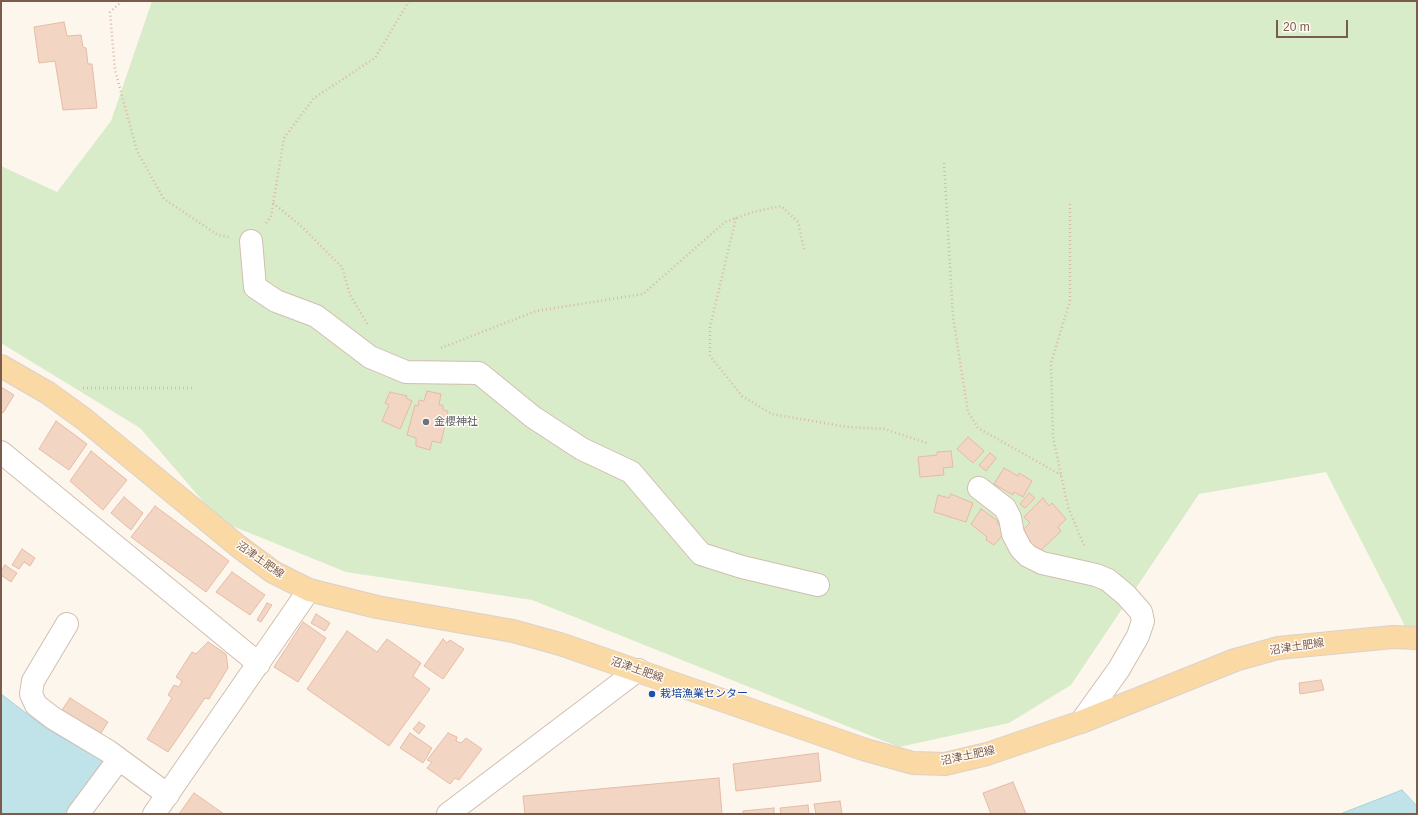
<!DOCTYPE html>
<html>
<head>
<meta charset="utf-8">
<style>
  body { margin:0 }
  #map { position:relative; width:1418px; height:815px; overflow:hidden; background:#fdf6ec; font-family:Helvetica,sans-serif }
  canvas { display:block }
  .frame { position:absolute; inset:0; border:2px solid #7a5c4d; pointer-events:none }
  .scale { position:absolute; left:1276px; top:20px; width:72px; height:18px; box-sizing:border-box; border:2px solid #7a5c4d; border-top:0; padding-left:5px; font-size:12px; line-height:14px; white-space:nowrap; color:#7a5c4d; -webkit-text-stroke:3px #fffaf3; paint-order:stroke }
</style>
</head>
<body>
<div id="map">
<canvas width="1418" height="815"></canvas>
<div class="frame"></div>
<div class="scale">20 m</div>
</div>
<script>
const ctx = document.querySelector('canvas').getContext('2d');
ctx.lineJoin = 'round';
function fill(path, color) { ctx.fillStyle = color; ctx.fill(path, 'evenodd'); }
const poly = rows => new Path2D(rows.map(r => 'M' + r).join(''));
function strokePath(path, color, width, dash) { ctx.strokeStyle = color; ctx.lineWidth = width; ctx.lineCap = dash ? 'butt' : 'round'; ctx.setLineDash(dash || []); ctx.stroke(path); }
function write(font, color, halo, rows, align = 'center') {
  ctx.font = font + ' Helvetica,"Noto Sans JP",sans-serif'; ctx.lineWidth = 3; ctx.setLineDash([]); ctx.textBaseline = 'middle'; ctx.strokeStyle = halo; ctx.fillStyle = color; for (const [text, x, y, turn = 0] of rows) {
    ctx.save(); ctx.translate(x, y); ctx.rotate((+turn || 0) * Math.PI / 180); ctx.textAlign = isNaN(turn) ? turn : align; if (halo) ctx.strokeText(text, 0, 0); ctx.fillText(text, 0, 0); ctx.restore();
  }
}
fill(poly([
  [152,1,1417,1,1417,629,1406,628,1326,472,1199,494,1071,685,1009,723,899,747,532,600,346,572,220,521,140,428,1,343,1,166,57,192,111,121]
]), '#d8ecc9');
const water = poly([
  [1,694,47,729,105,762,67,814,1,814,1,694],
  [1402,790,1417,806,1417,814,1340,814,1402,790]
]);
fill(water, '#bfe3e8');
strokePath(water, '#a5d3da', 1);
const building = poly([
  [64,22,67,36,81,35,83,47,86,48,88,64,92,64,97,108,63,110,55,61,39,63,34,27,64,22],
  [1,387,14,395,3,413,1,411,1,387],
  [427,391,441,394,439,405,443,405,443,410,448,411,441,443,432,441,430,450,416,446,416,438,407,435,415,405,418,406,419,400,424,401,427,391],
  [390,392,407,396,406,398,412,401,400,429,382,421,389,405,385,403,390,392],
  [56,421,87,444,69,470,39,449,56,421],
  [968,437,984,451,973,463,957,449,968,437],
  [91,451,127,480,103,510,70,481,91,451],
  [951,451,953,467,943,468,944,475,920,477,918,457,937,455,937,452,951,451],
  [990,453,996,458,986,471,979,465,990,453],
  [1004,468,1018,476,1019,473,1032,481,1023,497,1014,492,1013,495,994,484,1004,468],
  [1029,493,1035,498,1025,508,1020,504,1029,493],
  [951,494,973,503,966,522,934,512,938,495,949,498,951,494],
  [124,497,143,513,131,530,111,513,124,497],
  [1043,498,1049,506,1052,503,1066,519,1058,527,1061,531,1039,552,1020,533,1030,523,1024,517,1043,498],
  [155,506,229,561,206,592,131,537,155,506],
  [981,509,998,521,997,523,1007,530,994,545,986,540,987,537,971,524,981,509],
  [22,549,35,558,30,566,24,562,19,569,12,565,22,549],
  [5,565,17,573,11,582,1,575,1,571,5,565],
  [232,572,265,595,250,615,216,592,232,572],
  [267,603,272,605,261,622,257,620,267,603],
  [316,614,330,623,325,631,311,623,316,614],
  [303,622,326,638,298,682,274,667,303,622],
  [347,631,377,652,387,639,421,663,413,676,430,689,389,746,307,689,347,631],
  [443,639,447,643,450,640,464,649,443,679,424,666,443,639],
  [208,642,226,654,228,668,209,699,205,698,168,752,147,739,172,698,168,695,174,685,179,687,182,681,176,677,192,652,196,654,208,642],
  [1321,680,1324,690,1300,694,1299,683,1321,680],
  [70,698,108,722,101,733,62,710,70,698],
  [419,722,425,726,419,734,413,729,419,722],
  [410,733,432,748,423,763,400,748,410,733],
  [448,733,457,737,456,741,461,743,466,738,482,749,459,780,455,778,450,784,427,768,432,762,427,760,448,733],
  [818,753,821,781,736,791,733,764,818,753],
  [719,778,722,814,525,814,523,796,719,778],
  [1013,782,1026,814,991,814,983,793,1013,782],
  [194,793,224,814,179,814,194,793],
  [840,801,842,814,816,814,814,804,840,801],
  [808,805,809,814,781,814,780,808,808,805],
  [774,808,774,814,743,814,743,811,774,808]
]);
fill(building, '#f3d5c3');
strokePath(building, '#e6bba3', 1);
const minor = poly([
  [251,241,255,287,276,301,316,316,370,357,406,372,479,373,533,417,582,449,631,472,701,554,742,567,818,585],
  [1,452,259,664],
  [979,488,1005,508,1010,518,1013,534,1021,549,1028,556,1042,563,1096,575,1108,580,1126,595,1141,612,1143,621,1138,636,1119,669,1081,722],
  [67,624,33,681,31,694,36,705,53,718,108,751,168,795],
  [78,814,119,759],
  [154,814,309,590],
  [448,814,638,670]
]);
const major = poly([
  [1,366,48,393,84,419,238,546,273,572,309,590,377,607,513,631,560,644,866,750,913,763,945,764,987,754,1081,722,1235,660,1278,648,1393,637,1417,638]
]);
strokePath(minor, '#d1beb0', 24);
strokePath(major, '#dad1cd', 24);
strokePath(poly([
  [122,1,110,12,115,70,137,151,164,199,218,235,229,237],
  [944,163,953,317,968,412,978,428,1061,475],
  [273,203,300,225,342,267,350,295,368,325],
  [1070,204,1070,301,1051,363,1053,437,1068,507,1085,548],
  [736,218,710,327,710,356,742,396,772,414,847,427,884,429,927,443],
  [266,223,271,217,284,138,314,98,375,58,409,1],
  [441,348,536,311,643,294,725,222,753,212,781,206,798,222,804,249],
  [83,388,193,388]
]), '#d9b8a5', 2.5, [1, 3]);
strokePath(minor, '#fff', 22);
strokePath(major, '#fbd9a5', 22);
for (const [x, y, r, color] of [
  [426,422,4,"#6b7280"],
  [652,694,4,"#1a4fb4"]
]) { const dot = new Path2D(); dot.arc(x, y, r, 0, 2 * Math.PI); ctx.fillStyle = color; ctx.fill(dot); strokePath(dot, '#fffaf3', 1.5); }
write('11px', '#5b616d', '#fffaf3', [
  ["金櫻神社",434,422]
], 'left');
write('11px', '#7a5c4d', '#fffaf3', [
  ["沼津土肥線",260,560,35],
  ["沼津土肥線",1297,647,-9],
  ["沼津土肥線",637,670,19],
  ["沼津土肥線",968,756,-12]
]);
write('11px', '#164399', '#fffaf3', [
  ["栽培漁業センター",660,694]
], 'left');
</script>
</body>
</html>
